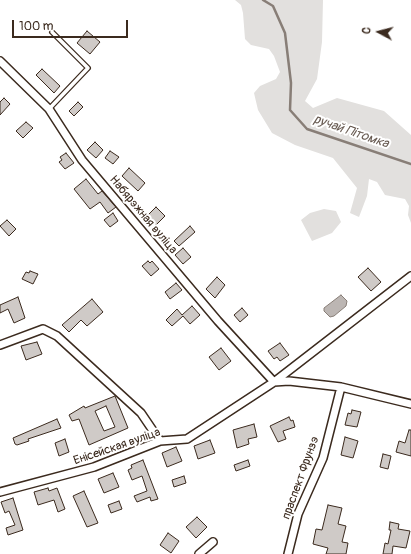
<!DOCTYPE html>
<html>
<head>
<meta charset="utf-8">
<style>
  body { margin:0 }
  #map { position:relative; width:411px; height:554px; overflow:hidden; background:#fff; font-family:Pangolin,sans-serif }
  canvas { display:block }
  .north { position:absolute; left:359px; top:12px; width:40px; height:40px; -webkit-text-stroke:3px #fff; paint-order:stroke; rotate:277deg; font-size:11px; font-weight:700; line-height:16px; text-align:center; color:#3b2a1e }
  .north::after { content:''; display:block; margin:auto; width:14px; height:18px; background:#3b2a1e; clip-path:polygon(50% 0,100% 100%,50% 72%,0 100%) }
  .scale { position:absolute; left:12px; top:20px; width:116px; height:18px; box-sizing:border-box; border:2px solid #3b2a1e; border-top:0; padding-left:5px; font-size:12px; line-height:14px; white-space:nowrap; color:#3b2a1e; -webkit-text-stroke:3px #fff; paint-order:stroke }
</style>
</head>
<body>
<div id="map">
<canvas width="411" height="554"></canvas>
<div class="north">С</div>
<div class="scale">100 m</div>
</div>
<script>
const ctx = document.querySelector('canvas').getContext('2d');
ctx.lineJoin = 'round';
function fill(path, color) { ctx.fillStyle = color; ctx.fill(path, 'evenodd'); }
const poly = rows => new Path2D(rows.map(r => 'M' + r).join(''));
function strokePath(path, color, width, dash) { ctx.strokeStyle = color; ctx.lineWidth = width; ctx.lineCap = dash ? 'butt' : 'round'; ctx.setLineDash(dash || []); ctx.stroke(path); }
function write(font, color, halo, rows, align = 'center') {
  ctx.font = font + ' Pangolin,sans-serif'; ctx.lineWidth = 4; ctx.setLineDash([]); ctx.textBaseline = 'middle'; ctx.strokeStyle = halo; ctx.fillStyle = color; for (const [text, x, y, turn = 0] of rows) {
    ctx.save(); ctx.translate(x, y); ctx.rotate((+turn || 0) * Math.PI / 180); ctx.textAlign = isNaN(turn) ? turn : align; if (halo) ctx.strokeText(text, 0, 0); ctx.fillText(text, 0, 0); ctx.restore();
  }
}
fill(poly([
  [235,0,323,0,322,42,317,79,305,101,313,108,337,98,384,111,411,135,411,223,408,215,409,206,405,199,385,195,377,182,369,179,367,196,359,217,350,213,357,188,333,158,295,145,272,133,258,110,254,93,260,86,276,79,280,72,274,56,269,49,251,45,245,39,243,13,241,5],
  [324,209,336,211,341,222,332,233,312,241,301,220,310,213]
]), '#e2e0de');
const water = poly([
  [341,295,347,301,346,306,334,316,330,317,324,311,324,308,341,295]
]);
fill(water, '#bcb6b3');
strokePath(water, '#887e77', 1);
strokePath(poly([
  [263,0,273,6,285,33,291,83,290,110,307,129,411,164]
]), '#887e77', 2.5);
const building = poly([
  [87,31,100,42,90,54,77,43,87,31],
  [42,69,60,86,54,93,36,75,42,69],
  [4,98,10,104,0,115,0,102,4,98],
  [78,102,83,107,74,116,69,111,78,102],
  [26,122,33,128,23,138,16,131,26,122],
  [95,142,103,150,96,158,87,150,95,142],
  [110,151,119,157,113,164,105,158,110,151],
  [66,153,74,163,65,169,59,162,62,160,60,157,66,153],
  [129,168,145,183,138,191,122,176,129,168],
  [86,179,98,194,102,191,116,207,108,213,100,202,90,209,74,189,86,179],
  [156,207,165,216,156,225,147,216,156,207],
  [113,213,118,221,110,227,104,220,113,213],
  [7,220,16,229,9,236,0,226,7,220],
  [190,226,195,232,179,246,174,241,190,226],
  [183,248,191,257,183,264,175,255,183,248],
  [148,261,150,263,152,261,159,269,151,276,142,266,148,261],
  [368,268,381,282,371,291,358,277,368,268],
  [30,271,38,274,33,284,22,279,26,272,29,273,30,271],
  [217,277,225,285,215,298,206,289,217,277],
  [176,283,182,290,170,299,165,292,176,283],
  [18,297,25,318,14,323,8,309,0,313,0,305,18,297],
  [92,299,103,312,87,326,81,320,69,332,62,325,92,299],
  [192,306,200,315,190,324,183,316,172,326,166,320,177,309,182,315,192,306],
  [242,308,248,315,240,322,234,315,242,308],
  [37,342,42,354,26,360,21,346,37,342],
  [280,343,289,355,280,361,277,357,274,359,268,351,280,343],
  [221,348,231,361,219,370,209,357,221,348],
  [115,396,128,428,89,445,79,419,72,421,69,415,84,406,85,408,115,396],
  [106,406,115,427,104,431,95,411,106,406],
  [352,410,361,412,357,427,345,425,348,413,351,414,352,410],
  [289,417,291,421,293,420,295,427,283,431,286,439,278,442,270,426,289,417],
  [57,419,61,428,28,439,29,441,17,445,15,444,13,438,57,419],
  [254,424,257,437,248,439,249,444,237,448,233,430,254,424],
  [409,430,411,430,411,456,396,452,399,441,405,443,409,430],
  [345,437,358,441,353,458,341,455,345,437],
  [65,439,69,452,59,456,55,443,65,439],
  [210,440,215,453,198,459,194,446,210,440],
  [176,447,182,461,167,467,162,453,176,447],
  [383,454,391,456,388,469,380,467,383,454],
  [143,460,158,499,151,501,150,497,137,502,134,496,147,491,142,476,132,480,128,470,132,468,131,465,143,460],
  [248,460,250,466,236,471,234,465,248,460],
  [113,473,119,487,104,493,98,479,113,473],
  [184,476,186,483,174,487,172,480,184,476],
  [48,488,49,491,57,488,65,509,58,512,54,500,38,505,34,492,48,488],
  [84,491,98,523,87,527,73,496,84,491],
  [13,498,23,530,8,535,6,528,15,525,9,511,5,513,1,502,13,498],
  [119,501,122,509,111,513,108,505,119,501],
  [328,505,342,508,338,524,346,526,342,542,348,543,346,554,326,554,328,548,313,544,316,529,322,530,328,505],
  [197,517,207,527,196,538,186,527,197,517],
  [390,522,399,524,398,529,410,531,406,548,393,546,392,554,383,554,385,543,388,544,391,530,389,530,390,522],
  [168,533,179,541,171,553,160,545,168,533]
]);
fill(building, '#cfcac7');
strokePath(building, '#3b2a1e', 1);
const lane = poly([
  [49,109,88,68,52,32]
]);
const street = poly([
  [0,61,49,109,82,160,218,321,274,382],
  [0,345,43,329,57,336,141,413,160,441],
  [274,382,289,381,341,387,411,404],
  [0,492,94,467,160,441,187,439,274,382,411,276],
  [199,554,213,542],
  [288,554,298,514,323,458,341,387]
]);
strokePath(lane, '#3b2a1e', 6);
strokePath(street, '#3b2a1e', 10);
strokePath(lane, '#fff', 3.5);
strokePath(street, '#fff', 7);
write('12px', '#3b2a1e', '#fff', [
  ["Набярэжная вуліца",143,215,50],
  ["Енісейская вуліца",117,447,-19],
  ["праспект Фрунзэ",301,478,-70]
]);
write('italic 13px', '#685b52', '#fff', [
  ["ручай Пітомка",351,132,19]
]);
</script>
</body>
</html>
